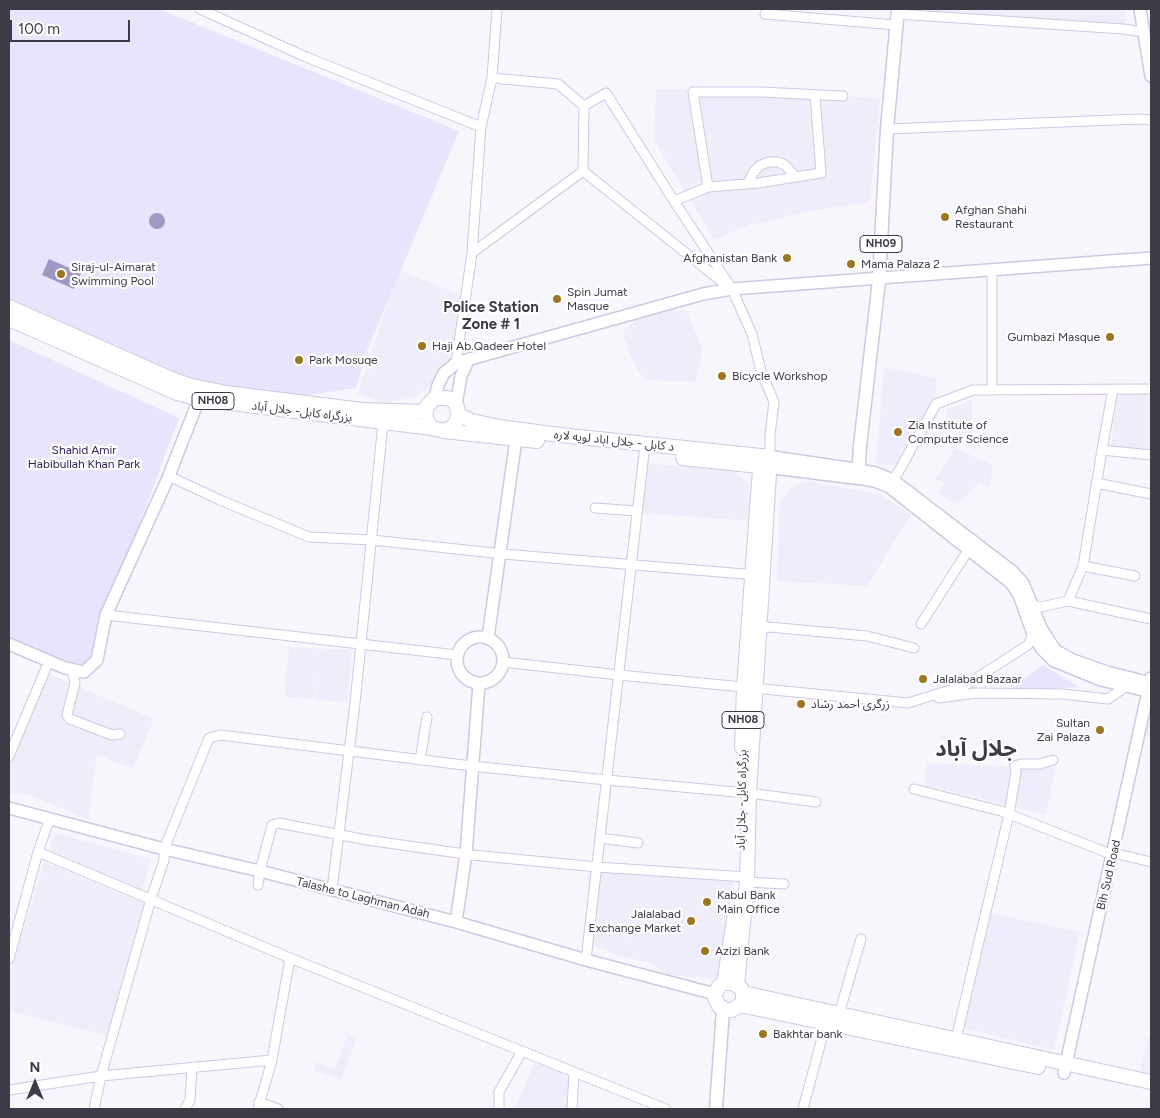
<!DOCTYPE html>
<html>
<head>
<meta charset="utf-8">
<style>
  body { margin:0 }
  #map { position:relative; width:1160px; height:1118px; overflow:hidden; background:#f7f6fc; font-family:Figtree,sans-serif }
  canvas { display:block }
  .frame { position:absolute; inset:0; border:10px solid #3d3b46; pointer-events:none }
  .north { position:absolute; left:10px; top:1058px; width:50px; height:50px; -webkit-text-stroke:4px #fff; paint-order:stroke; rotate:0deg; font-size:14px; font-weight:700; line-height:20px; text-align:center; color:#3d3b46 }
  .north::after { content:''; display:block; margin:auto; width:18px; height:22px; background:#3d3b46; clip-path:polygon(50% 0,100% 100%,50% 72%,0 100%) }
  .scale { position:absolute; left:10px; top:20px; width:120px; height:22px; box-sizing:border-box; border:2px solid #3d3b46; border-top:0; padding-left:6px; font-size:15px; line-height:18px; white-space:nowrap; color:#3d3b46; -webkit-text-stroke:4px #fff; paint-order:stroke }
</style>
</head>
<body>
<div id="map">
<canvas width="1160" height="1118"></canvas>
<div class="frame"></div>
<div class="north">N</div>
<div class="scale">100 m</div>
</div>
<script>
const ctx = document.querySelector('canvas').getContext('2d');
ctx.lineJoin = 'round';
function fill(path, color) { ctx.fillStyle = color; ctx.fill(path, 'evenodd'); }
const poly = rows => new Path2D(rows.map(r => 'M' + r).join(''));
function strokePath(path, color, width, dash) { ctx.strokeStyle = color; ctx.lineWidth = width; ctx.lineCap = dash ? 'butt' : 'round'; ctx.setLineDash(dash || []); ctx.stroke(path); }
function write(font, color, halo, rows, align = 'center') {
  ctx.font = font + ' Figtree,"Noto Sans Arabic",sans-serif'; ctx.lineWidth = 4.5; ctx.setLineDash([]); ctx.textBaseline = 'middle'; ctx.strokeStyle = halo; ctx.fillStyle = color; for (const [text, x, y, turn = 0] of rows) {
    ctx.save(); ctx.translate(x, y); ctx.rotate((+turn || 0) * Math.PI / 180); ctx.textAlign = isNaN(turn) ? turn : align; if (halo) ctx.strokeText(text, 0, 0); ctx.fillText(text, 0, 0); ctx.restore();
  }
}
fill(poly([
  [910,9,1124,9,1127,24,910,11],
  [656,89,770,90,880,99,870,202,804,212,770,221,749,225,714,240,654,140],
  [399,270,457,293,461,308,455,355,440,370,429,387,415,397,385,403,357,394],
  [686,310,703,350,695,382,645,380,633,362,624,338,623,331,646,312],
  [884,367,936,378,937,400,898,466,876,464],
  [1116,389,1151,393,1151,455,1111,451],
  [972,400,972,424,971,438,948,426,946,410],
  [955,448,993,465,990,487,979,483,958,505,938,493,944,483,936,479],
  [645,463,735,471,749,485,751,521,639,513],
  [809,482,880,494,911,515,867,586,777,581,780,501,795,485],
  [289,647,352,650,348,702,315,700,316,671,314,699,284,697],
  [50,674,154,719,133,769,97,755,88,819,29,795,9,793,9,761,26,719],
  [1151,696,1151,738,1142,735],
  [927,763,1018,767,1056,765,1046,815,924,785],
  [55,833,151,859,142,891,48,853],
  [44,862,147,904,127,966,109,1036,9,1011,9,977],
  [588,868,735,878,722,980,668,975,652,964,617,955,589,943],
  [989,913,1080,932,1054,1050,963,1028],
  [348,1034,357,1038,341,1080,313,1070,316,1062,335,1069],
  [1148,1037,1151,1037,1151,1074,1140,1072],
  [534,1063,569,1075,569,1109,515,1109]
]), '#f0edfb');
fill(poly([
  [9,9,159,9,459,131,367,351,356,388,289,398,238,391,165,372,9,302],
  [9,340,179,418,85,670,9,639],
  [1043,665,1079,687,1008,691]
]), '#e9e4fc');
fill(poly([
  '149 221a8 8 0 1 1 16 0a8 8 0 1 1-16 0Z',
  [49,259,81,273,74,289,42,275]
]), '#a098c2');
const minor = poly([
  [200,9,306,57,481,127,472,253,456,363],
  [765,14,896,25],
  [897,14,1123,29,1144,32],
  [492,78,497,9],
  [481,127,492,78,558,84,584,106,606,93,674,201,732,289,752,334,761,371,774,402,770,435,770,457],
  [887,129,1139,119,1151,120],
  [583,171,726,285],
  [748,183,753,173,759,166,768,162,778,162,785,165,796,177],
  [708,187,693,92,761,92,843,96],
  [674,201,708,187,758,183,821,173,815,95],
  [472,253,583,171,584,106],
  [992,390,992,271],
  [1102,450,1113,389],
  [168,478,171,477,220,500,309,537,372,540,503,554,756,575],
  [1096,483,1151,494],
  [890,484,899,471,936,404,973,390,1151,389],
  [595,508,637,511],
  [1083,566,1135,576],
  [1068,601,1151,619],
  [1033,605,1041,607,1068,601,1083,566,1102,450,1151,455],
  [106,615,457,655],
  [921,624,969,549],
  [759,629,769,627,867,636,914,648],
  [503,662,619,675,908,703,966,685,1028,645,1033,634,1035,632],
  [83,672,73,674,75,683,67,715,70,719,112,735,120,734],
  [939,698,975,693,1063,694,1108,699,1125,687],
  [9,756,49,661],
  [420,760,427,717],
  [914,789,1001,811,1113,855,1114,853,1151,862],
  [600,838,638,843],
  [38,852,290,958,666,1109],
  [747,882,784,884],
  [258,885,260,871,272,825,279,823,367,840,472,855,597,867,747,877],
  [332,890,355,703,383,423],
  [9,959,38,852,50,818],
  [586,960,644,453],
  [839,1014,861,939],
  [956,1039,1009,814,1016,772,1015,766,1021,764,1040,764,1053,760],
  [9,1090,101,1076,272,1060],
  [259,1102,278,1109],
  [94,1109,101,1076,151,899,164,860,164,849,209,738,220,735,472,766,607,780,757,794,816,802],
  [185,1109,190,1100,192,1068],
  [258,1109,272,1060,290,958],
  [499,1109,499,1092,522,1051],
  [572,1109,574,1072],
  [803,1109,826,1023]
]);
const secondary = poly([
  [1140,9,1151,76],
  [435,398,438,385,444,373,456,363,703,294,732,289,1151,258],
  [456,404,461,376,469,359],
  [858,470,876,473,893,480,1012,571,1023,583,1041,628,1055,650,1073,660,1107,672,1151,683],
  [858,478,874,481,888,486,1011,583,1019,595,1033,634,1041,648,1054,661,1101,680,1151,692],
  '457 660a23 23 0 1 1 46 0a23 23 0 1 1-46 0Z',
  [488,638,516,439],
  [9,644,65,668,84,672,97,660,106,615,168,478,199,399],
  [9,808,164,849,260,871,456,922,586,960,715,994],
  [456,922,466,854,479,684],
  [1064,1073,1151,678]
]);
const primary = poly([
  [770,457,858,470],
  [770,467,858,478,860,446,879,280,887,129,898,9],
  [716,1109,723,1009]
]);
const trunk = poly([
  [9,307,169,378,188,385,226,393,362,410,425,412],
  [9,319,177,393,199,399,432,428,444,431,454,426,459,415,456,404,452,400,447,398,435,398,427,406,425,418,432,428],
  [459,415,472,421,499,427,560,435,770,457,749,793,747,882,737,985],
  [444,431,537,441],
  [683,458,768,467],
  [742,747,744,687,761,456],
  [724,983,737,901],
  [743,993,743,1002,740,1005,732,1010,727,1010,719,1006,715,998,715,994,719,986,724,983,733,983,741,988,743,993,1151,1082],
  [740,1005,1038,1067]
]);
strokePath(minor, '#cdc8e3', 11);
strokePath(secondary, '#cdc8e3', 14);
strokePath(primary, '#cdc8e3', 15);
strokePath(trunk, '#cdc8e3', 16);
strokePath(minor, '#fff', 9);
strokePath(secondary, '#fff', 11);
strokePath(primary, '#fff', 12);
strokePath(trunk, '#fff', 14);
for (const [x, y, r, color] of [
  [945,217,5,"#9b7722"],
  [787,258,5,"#9b7722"],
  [851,264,5,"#9b7722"],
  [61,274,5,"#9b7722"],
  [557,299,5,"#9b7722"],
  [1110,337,5,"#9b7722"],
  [422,346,5,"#9b7722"],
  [299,360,5,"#9b7722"],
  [722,376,5,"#9b7722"],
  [898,432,5,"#9b7722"],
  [923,679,5,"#9b7722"],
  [801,704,5,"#9b7722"],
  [1100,730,5,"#9b7722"],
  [707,902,5,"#9b7722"],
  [691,921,5,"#9b7722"],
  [705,951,5,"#9b7722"],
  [763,1034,5,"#9b7722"]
]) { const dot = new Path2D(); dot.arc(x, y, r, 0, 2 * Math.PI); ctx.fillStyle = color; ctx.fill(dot); strokePath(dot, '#fff', 2); }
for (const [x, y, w] of [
  [881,244,42],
  [213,401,42],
  [743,720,42]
]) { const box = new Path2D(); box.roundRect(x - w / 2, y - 8.5, w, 17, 4); ctx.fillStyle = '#fff'; ctx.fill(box); strokePath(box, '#3d3b46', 1); }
write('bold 11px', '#3d3b46', null, [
  ["NH09",881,244],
  ["NH08",213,401],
  ["NH08",743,720]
]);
write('12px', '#3d3b46', '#fff', [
  ["Afghan Shahi",955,210],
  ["Restaurant",955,224],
  ["Afghanistan Bank",777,258,"right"],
  ["Mama Palaza 2",861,264],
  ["Siraj-ul-Aimarat",71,267],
  ["Swimming Pool",71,281],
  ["Spin Jumat",567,292],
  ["Masque",567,306],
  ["Gumbazi Masque",1100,337,"right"],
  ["Haji Ab.Qadeer Hotel",432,346],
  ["Park Mosuqe",309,360],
  ["Bicycle Workshop",732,376],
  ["Zia Institute of",908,425],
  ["Computer Science",908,439],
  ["Jalalabad Bazaar",933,679],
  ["زرگری احمد رشاد",811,704],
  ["Sultan",1090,723,"right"],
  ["Zai Palaza",1090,737,"right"],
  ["Kabul Bank",717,895],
  ["Main Office",717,909],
  ["Jalalabad",681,914,"right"],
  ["Exchange Market",681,928,"right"],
  ["Azizi Bank",715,951],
  ["Bakhtar bank",773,1034]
], 'left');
write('12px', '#3d3b46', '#fff', [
  ["بزرگراه کابل- جلال آباد",302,412,7],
  ["د کابل - جلال اباد لویه لاره",614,441,6],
  ["بزرگراه کابل- جلال آباد",742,800,-89],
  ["Bih Sud Road",1109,875,-77],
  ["Talashe to Laghman Adah",363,898,14]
]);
write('12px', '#312156', '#fff', [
  ["Shahid Amir",84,450],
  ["Habibullah Khan Park",84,464]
]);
write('bold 15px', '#3d3b46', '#fff', [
  ["Police Station",491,308],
  ["Zone # 1",491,325]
]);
write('bold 22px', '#3d3b46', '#fff', [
  ["جلال آباد",976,750]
]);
</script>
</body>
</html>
